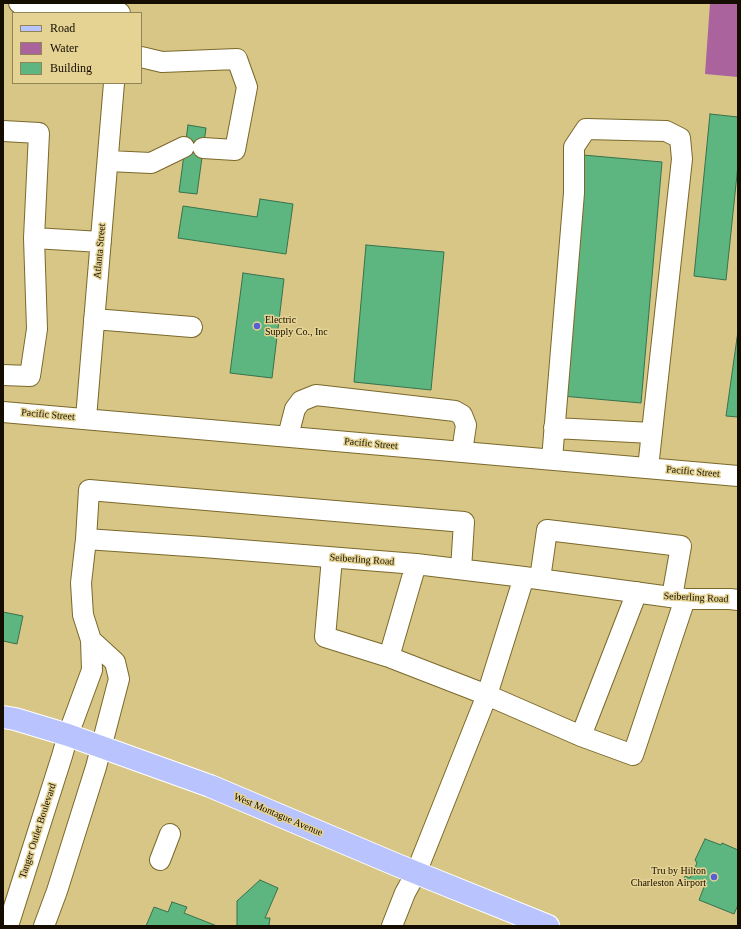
<!DOCTYPE html>
<html>
<head>
<meta charset="utf-8">
<style>
  body { margin:0 }
  #map { position:relative; width:741px; height:929px; overflow:hidden; background:#d8c687; font-family:"Times New Roman",serif }
  canvas { display:block }
  .frame { position:absolute; inset:0; border:4px solid #140d00; pointer-events:none }
  .legend { position:absolute; left:12px; top:12px; width:130px; height:72px; box-sizing:border-box; background:#e5d394; border:1px solid #918459; margin:0; padding:5px 7px; list-style:none; font-size:12px; color:#140d00 }
  .legend li { display:flex; align-items:center; gap:8px; height:20px }
  .legend b { width:20px; border:1px solid #918459 }
</style>
</head>
<body>
<div id="map">
<canvas width="741" height="929"></canvas>
<div class="frame"></div>
<ul class="legend">
<li><b style="height:5px;background:#b9c4fe"></b>Road</li>
<li><b style="height:11px;background:#ab639d"></b>Water</li>
<li><b style="height:11px;background:#5db67f"></b>Building</li>
</ul>
</div>
<script>
const ctx = document.querySelector('canvas').getContext('2d');
ctx.lineJoin = 'round';
function fill(path, color) { ctx.fillStyle = color; ctx.fill(path, 'evenodd'); }
const poly = rows => new Path2D(rows.map(r => 'M' + r).join(''));
function strokePath(path, color, width, dash) { ctx.strokeStyle = color; ctx.lineWidth = width; ctx.lineCap = dash ? 'butt' : 'round'; ctx.setLineDash(dash || []); ctx.stroke(path); }
function write(font, color, halo, rows, align = 'center') {
  ctx.font = font + ' "Times New Roman",serif'; ctx.lineWidth = 3; ctx.setLineDash([]); ctx.textBaseline = 'middle'; ctx.strokeStyle = halo; ctx.fillStyle = color; for (const [text, x, y, turn = 0] of rows) {
    ctx.save(); ctx.translate(x, y); ctx.rotate((+turn || 0) * Math.PI / 180); ctx.textAlign = isNaN(turn) ? turn : align; if (halo) ctx.strokeText(text, 0, 0); ctx.fillText(text, 0, 0); ctx.restore();
  }
}
fill(poly([
  [710,3,738,3,738,77,705,74]
]), '#ab639d');
const building = poly([
  [710,114,738,117,738,165,726,280,694,276,710,114],
  [188,125,206,128,197,194,179,192,188,125],
  [583,155,662,162,641,403,562,396,583,155],
  [260,199,293,204,286,254,178,238,183,206,257,217,260,199],
  [366,245,444,252,431,390,354,382,366,245],
  [243,273,284,279,272,378,230,373,243,273],
  [738,331,738,417,726,416,738,331],
  [3,612,23,616,17,644,3,641,3,612],
  [705,839,721,845,722,843,738,850,738,905,734,914,699,900,704,887,684,879,685,876,690,878,697,863,695,860,705,839],
  [260,880,278,888,265,918,270,918,269,925,271,926,237,926,237,901,260,880],
  [172,902,187,907,184,913,217,926,146,926,154,907,168,912,172,902]
]);
fill(building, '#5db67f');
strokePath(building, '#37714d', 1);
const minor = poly([
  [19,3,120,13],
  [141,57,162,62,237,59,247,87,235,150,203,148],
  [3,131,39,133,34,238,101,242],
  [108,161,151,163,184,147],
  [94,319,192,327],
  [3,375,30,376,37,329,34,238],
  [3,412,738,476],
  [86,418,114,83],
  [554,428,652,433],
  [288,436,295,409,301,401,316,395,455,411,462,415,466,425,462,452],
  [552,459,574,193,574,147,586,129,666,131,680,138,682,159,648,468],
  [86,539,89,490,464,522,461,569],
  [332,558,325,637,389,657],
  [416,564,389,657,487,695,581,736,633,755,685,599],
  [540,579,547,530,681,546,672,597],
  [581,736,637,592],
  [160,860,170,834],
  [8,926,62,756,68,735,92,670,91,640,83,615,81,583,86,539,203,547,416,564,524,577,685,599,730,599,738,600],
  [44,926,57,891,96,767,119,679,115,662,91,640],
  [392,926,405,893,416,873,487,695,524,577]
]);
const major = poly([
  [3,717,15,719,68,735,210,786,397,865,548,926]
]);
strokePath(minor, '#7a692b', 22);
strokePath(major, '#fff', 24);
strokePath(minor, '#fff', 20);
strokePath(major, '#b9c4fe', 22);
for (const [x, y, r, color] of [
  [257,326,4,"#5560d7"],
  [714,877,4,"#5560d7"]
]) { const dot = new Path2D(); dot.arc(x, y, r, 0, 2 * Math.PI); ctx.fillStyle = color; ctx.fill(dot); strokePath(dot, '#e5d394', 1.5); }
write('10px', '#140d00', '#e5d394', [
  ["Atlanta Street",100,251,-85],
  ["Pacific Street",48,415,5],
  ["Pacific Street",371,444,5],
  ["Pacific Street",693,472,5],
  ["Seiberling Road",362,560,4],
  ["Seiberling Road",696,598,3],
  ["West Montague Avenue",278,815,23],
  ["Tanger Outlet Boulevard",38,831,-72]
]);
write('10px', '#140d00', '#e5d394', [
  ["Electric",265,320],
  ["Supply Co., Inc",265,332],
  ["Tru by Hilton",706,871,"right"],
  ["Charleston Airport",706,883,"right"]
], 'left');
</script>
</body>
</html>
